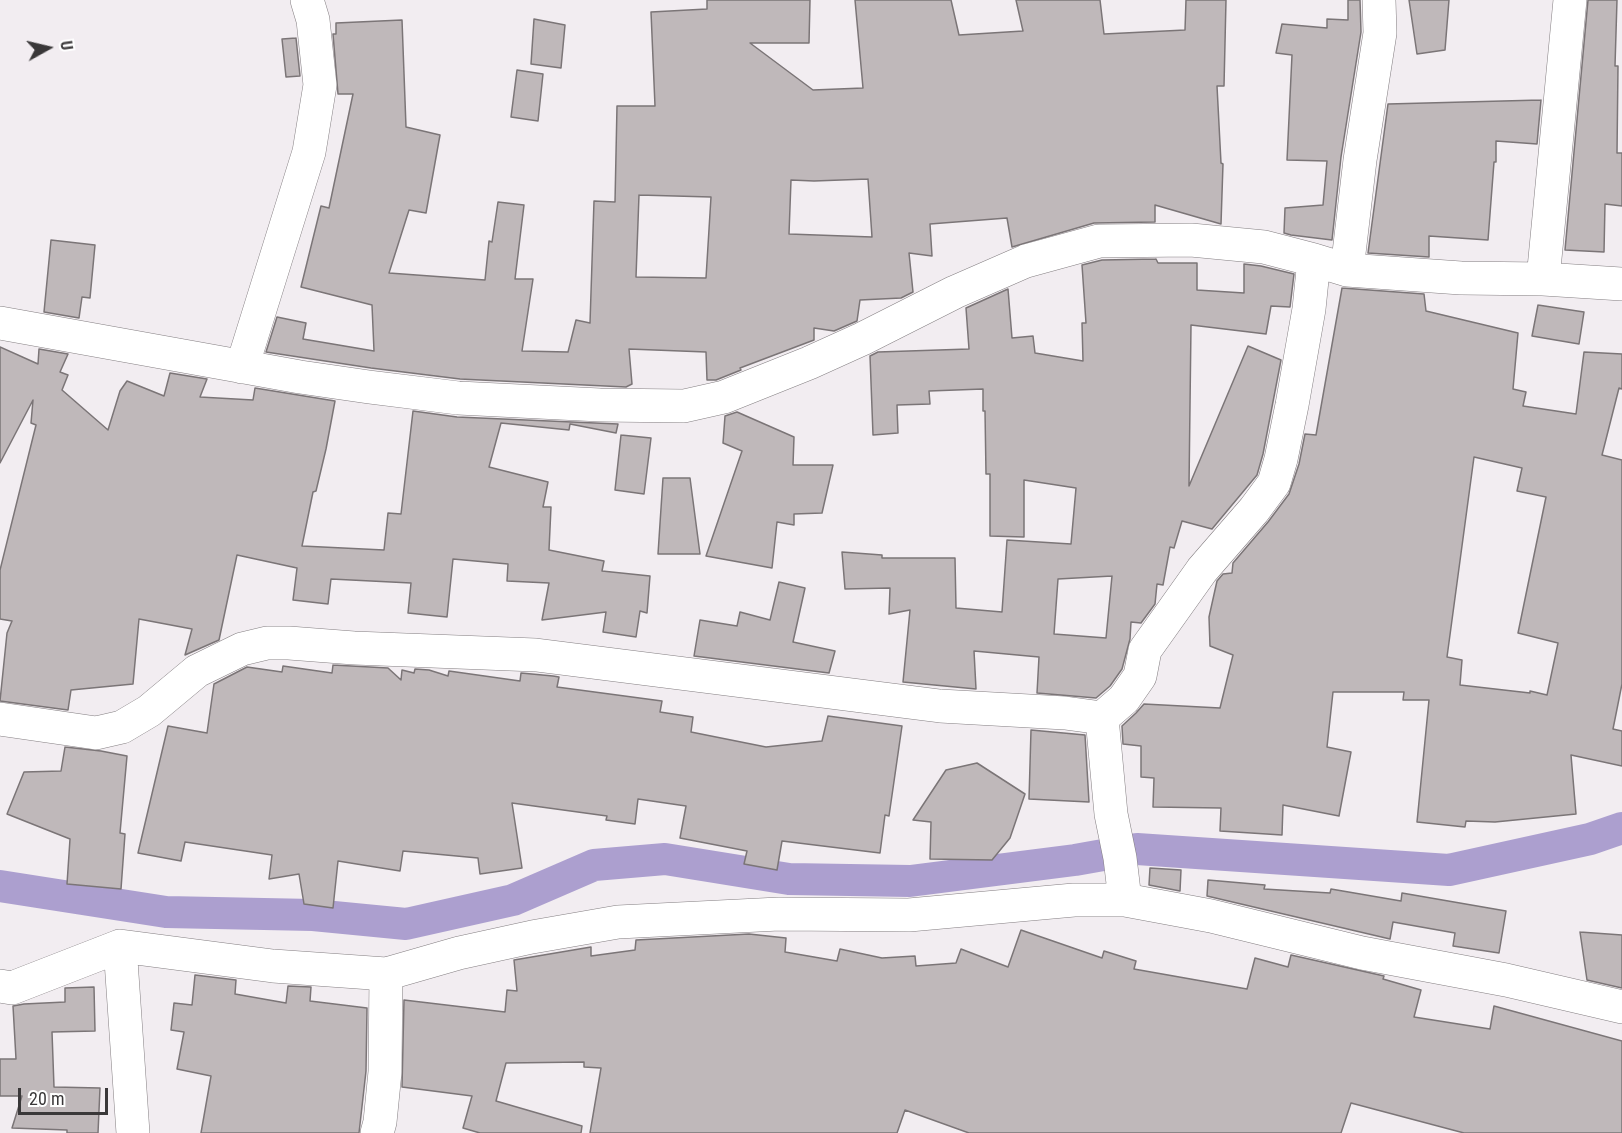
<!DOCTYPE html>
<html>
<head>
<meta charset="utf-8">
<style>
  body { margin:0 }
  #map { position:relative; width:1622px; height:1133px; overflow:hidden; background:#f2edf1; font-family:"Roboto Condensed",sans-serif }
  canvas { display:block }
  .north { position:absolute; left:18px; top:18px; width:60px; height:60px; -webkit-text-stroke:4px #fff; paint-order:stroke; rotate:82deg; font-size:16px; font-weight:700; line-height:24px; text-align:center; color:#3a3839 }
  .north::after { content:''; display:block; margin:auto; width:21px; height:27px; background:#3a3839; clip-path:polygon(50% 0,100% 100%,50% 72%,0 100%) }
  .scale { position:absolute; left:18px; top:1088px; width:90px; height:27px; box-sizing:border-box; border:3px solid #3a3839; border-top:0; padding-left:8px; font-size:18px; line-height:21px; white-space:nowrap; color:#3a3839; -webkit-text-stroke:4px #fff; paint-order:stroke }
</style>
</head>
<body>
<div id="map">
<canvas width="1622" height="1133"></canvas>
<div class="north">U</div>
<div class="scale">20 m</div>
</div>
<script>
const ctx = document.querySelector('canvas').getContext('2d');
ctx.lineJoin = 'round';
const poly = rows => new Path2D(rows.map(r => 'M' + r).join(''));
function strokePath(path, color, width, dash) { ctx.strokeStyle = color; ctx.lineWidth = width; ctx.lineCap = dash ? 'butt' : 'round'; ctx.setLineDash(dash || []); ctx.stroke(path); }
function fill(path, color) { ctx.fillStyle = color; ctx.fill(path, 'evenodd'); }
strokePath(poly([
  [0,886,166,912,313,915,406,924,513,900,594,865,665,859,789,879,910,881,1075,860,1137,849,1449,870,1590,839,1622,828]
]), '#ac9fcf', 32);
const building = poly([
  [707,0,810,0,809,43,750,43,813,90,863,88,855,0,951,0,959,35,1023,31,1016,0,1100,0,1104,34,1185,30,1186,0,1226,0,1224,86,1217,86,1221,163,1223,164,1221,224,1155,205,1155,222,1094,223,1012,247,1007,218,930,224,932,256,909,253,913,292,901,298,860,300,857,321,834,331,814,328,814,340,740,368,741,370,716,380,707,380,706,352,629,349,632,384,626,387,460,379,371,368,266,352,277,317,306,323,303,339,374,351,372,305,301,287,321,206,329,208,353,94,338,94,333,34,336,34,336,23,402,20,406,127,440,135,426,213,409,210,389,273,485,280,489,241,492,242,498,202,524,205,515,279,533,279,522,351,568,352,576,320,590,323,594,201,615,202,617,106,655,106,651,12,707,9,707,0],
  [868,179,872,237,789,234,791,180,814,181,868,179],
  [639,195,711,197,706,278,636,277,639,195],
  [1348,0,1360,0,1361,32,1341,157,1332,240,1291,235,1284,233,1285,208,1323,205,1327,161,1287,160,1292,55,1276,53,1282,24,1327,28,1327,19,1348,20,1348,0],
  [1409,0,1449,0,1445,50,1417,54,1409,0],
  [1588,0,1617,0,1615,66,1618,66,1617,153,1622,153,1622,206,1605,204,1604,252,1565,250,1588,0],
  [534,19,565,25,561,68,531,64,534,19],
  [296,38,300,76,286,77,282,39,296,38],
  [517,70,543,74,538,121,511,117,517,70],
  [1541,100,1537,144,1496,141,1496,162,1494,162,1488,240,1429,236,1429,257,1368,253,1388,104,1541,100],
  [51,240,95,245,90,298,82,297,79,318,44,312,51,240],
  [1156,259,1158,263,1197,263,1197,290,1244,293,1244,264,1261,266,1294,274,1290,307,1271,306,1266,334,1191,325,1189,486,1248,346,1281,360,1263,454,1257,475,1212,529,1182,521,1174,548,1170,547,1163,585,1157,584,1155,604,1141,623,1131,622,1130,639,1122,669,1110,686,1096,698,1037,693,1039,657,974,651,976,689,903,682,910,610,889,614,890,588,845,589,842,552,882,555,882,558,955,558,956,608,1002,612,1007,540,1071,544,1076,488,1024,480,1024,537,990,536,990,474,986,474,985,411,983,411,983,389,929,391,930,404,897,405,898,433,873,435,870,356,878,352,969,349,966,308,1008,289,1012,338,1033,336,1035,353,1083,361,1082,323,1086,323,1082,265,1102,260,1156,259],
  [1112,576,1106,638,1054,634,1058,579,1112,576],
  [1342,288,1424,294,1426,311,1518,333,1513,389,1526,392,1523,406,1576,414,1584,352,1622,354,1622,389,1619,388,1602,455,1622,460,1622,684,1613,729,1622,731,1622,766,1571,755,1576,814,1495,822,1466,821,1465,827,1417,822,1429,700,1403,700,1404,692,1333,692,1327,747,1351,752,1339,816,1283,805,1282,835,1220,831,1221,808,1153,807,1154,778,1141,777,1141,746,1123,744,1122,726,1136,713,1144,704,1220,708,1233,655,1210,646,1209,617,1217,581,1223,574,1232,573,1233,563,1268,522,1289,494,1299,464,1305,434,1316,435,1342,288],
  [1474,457,1522,468,1517,491,1546,497,1518,633,1558,643,1547,695,1530,691,1530,693,1460,685,1462,660,1447,657,1474,457],
  [1538,305,1584,312,1579,344,1532,336,1538,305],
  [0,347,38,364,39,349,68,354,60,372,68,375,62,390,108,430,120,391,127,381,164,396,170,373,207,379,200,397,253,400,255,388,335,401,326,449,316,491,313,492,302,546,384,550,388,513,401,514,413,411,457,417,618,424,616,433,570,424,569,430,501,423,489,467,548,482,543,507,551,507,549,550,604,561,602,571,650,576,647,613,640,611,636,637,603,632,606,612,542,620,549,583,507,581,508,564,453,559,447,617,408,613,411,583,331,579,328,604,293,600,297,568,237,555,219,640,185,655,192,629,139,619,133,684,71,690,68,710,0,701,7,633,12,621,0,619,0,570,36,425,31,423,33,400,0,463,0,347],
  [737,412,794,437,793,465,833,465,822,513,794,514,794,525,777,522,772,568,706,556,742,451,723,443,725,416,737,412],
  [621,435,651,438,644,494,615,490,621,435],
  [663,478,690,478,700,554,658,554,663,478],
  [779,582,805,588,793,642,835,651,829,673,694,656,700,620,737,626,740,612,770,620,779,582],
  [333,665,388,668,401,680,402,670,414,673,415,669,429,670,448,676,449,671,520,681,521,673,553,676,559,677,557,687,662,701,660,712,693,717,691,732,766,747,822,741,828,716,902,726,889,816,885,815,880,853,782,841,777,870,744,864,747,851,680,838,686,806,638,799,635,824,606,820,607,816,512,803,522,868,480,874,478,858,403,851,400,871,338,861,333,908,304,904,299,874,269,879,272,855,185,842,181,861,138,853,168,726,207,733,214,684,247,667,282,672,283,666,332,673,333,665],
  [1031,730,1085,735,1089,802,1029,799,1031,730],
  [65,747,101,751,127,756,120,833,125,834,121,889,67,884,70,839,7,814,24,772,61,771,65,747],
  [977,763,1025,794,1010,838,992,860,930,859,931,822,913,820,946,770,977,763],
  [1150,868,1181,870,1180,891,1149,885,1150,868],
  [1208,880,1265,885,1264,889,1330,893,1331,889,1401,901,1402,893,1506,911,1499,953,1453,946,1455,933,1393,922,1390,939,1207,896,1208,880],
  [1021,930,1102,958,1104,951,1136,961,1134,969,1247,989,1255,958,1288,967,1291,955,1384,976,1383,979,1421,990,1414,1017,1490,1029,1494,1006,1622,1041,1622,1133,1464,1133,1351,1103,1341,1133,969,1133,905,1110,897,1133,590,1133,601,1068,584,1067,584,1062,506,1063,496,1101,582,1126,581,1133,480,1133,463,1128,472,1096,402,1087,404,1000,505,1012,507,990,517,991,514,960,591,947,591,956,635,950,636,940,749,934,786,938,785,952,837,961,840,949,882,958,915,956,916,966,956,963,961,949,1008,967,1021,930],
  [1580,932,1622,935,1622,988,1587,980,1580,932],
  [195,975,236,980,235,994,286,1003,288,986,311,987,310,1001,367,1008,366,1071,359,1133,201,1133,211,1076,177,1069,184,1032,171,1030,174,1003,192,1005,195,975],
  [94,987,95,1031,52,1032,54,1087,100,1088,98,1133,67,1133,67,1130,12,1128,22,1096,0,1096,0,1059,16,1059,13,1006,24,1004,65,1002,65,988,94,987]
]);
fill(building, '#bfb8ba');
strokePath(building, '#7b7577', 1.5);
const minor = poly([
  [1347,270,1360,160,1380,33,1379,0],
  [1543,279,1570,0],
  [0,323,300,377,369,387,458,398,600,405,684,406,724,397,809,363,862,339,955,292,1026,261,1099,241,1191,240,1264,247,1314,260],
  [242,367,309,152,320,85,313,20,307,0],
  [0,719,96,733,122,727,149,711,197,671,242,649,267,643,289,643,354,648,536,655,940,706,1065,713,1102,718],
  [1125,900,1120,858,1111,814,1102,718,1124,699,1140,676,1145,650,1202,570,1254,510,1274,483,1281,459,1292,405,1309,309,1314,260,1347,270,1461,278,1543,279,1622,284],
  [120,946,133,1133],
  [0,986,12,988,120,946,273,966,386,974,459,953,532,937,618,922,779,914,909,915,1074,900,1125,900,1211,916,1362,953,1506,980,1622,1007],
  [377,1133,380,1122,385,1072,386,974]
]);
strokePath(minor, '#847f82', 34);
strokePath(minor, '#fff', 33);
</script>
</body>
</html>
